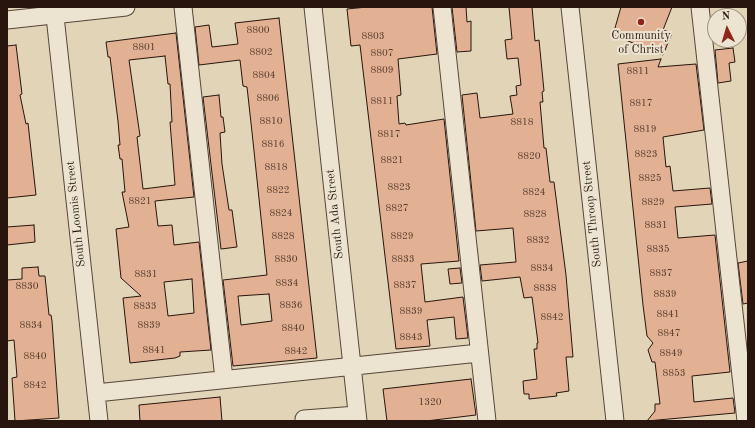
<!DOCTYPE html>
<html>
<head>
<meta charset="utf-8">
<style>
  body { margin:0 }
  #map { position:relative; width:755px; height:428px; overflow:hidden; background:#e2d4b7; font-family:"Old Standard TT",serif }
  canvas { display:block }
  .frame { position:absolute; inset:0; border:8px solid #27150e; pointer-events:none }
  .north { position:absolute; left:707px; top:8px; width:40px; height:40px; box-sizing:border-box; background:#ece3d0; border:1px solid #9d9182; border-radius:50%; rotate:355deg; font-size:11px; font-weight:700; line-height:16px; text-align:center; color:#27150e }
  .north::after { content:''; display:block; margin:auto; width:14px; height:18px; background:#8f2418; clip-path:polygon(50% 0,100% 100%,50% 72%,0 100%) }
</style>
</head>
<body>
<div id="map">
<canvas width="755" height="428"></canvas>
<div class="frame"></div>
<div class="north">N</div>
</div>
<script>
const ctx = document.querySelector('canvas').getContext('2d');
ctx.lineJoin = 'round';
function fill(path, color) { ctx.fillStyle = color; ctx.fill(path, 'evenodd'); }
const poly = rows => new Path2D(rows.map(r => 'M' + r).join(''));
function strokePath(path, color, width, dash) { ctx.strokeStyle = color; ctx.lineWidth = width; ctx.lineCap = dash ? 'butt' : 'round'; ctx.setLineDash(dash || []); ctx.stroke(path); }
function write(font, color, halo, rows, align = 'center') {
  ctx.font = font + ' "Old Standard TT",serif'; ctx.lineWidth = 4; ctx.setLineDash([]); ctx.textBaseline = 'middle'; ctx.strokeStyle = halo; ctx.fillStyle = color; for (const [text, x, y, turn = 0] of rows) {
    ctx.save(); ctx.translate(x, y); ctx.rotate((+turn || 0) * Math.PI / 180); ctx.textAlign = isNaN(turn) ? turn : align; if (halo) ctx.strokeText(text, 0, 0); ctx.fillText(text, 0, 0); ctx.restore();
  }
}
const building = poly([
  [367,7,432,7,437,54,398,59,401,95,397,96,399,124,405,123,406,125,444,119,459,261,421,264,425,302,463,297,468,338,456,339,454,317,427,320,430,346,396,349,360,45,351,46,347,9,367,7],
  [452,7,466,7,467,22,471,21,471,51,457,52,452,7],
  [509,7,532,7,535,41,539,40,544,91,542,92,543,102,540,102,544,148,546,148,550,182,554,182,566,275,573,357,566,357,569,391,556,393,557,396,529,399,529,394,524,394,523,381,537,379,534,349,537,349,537,343,538,343,532,297,524,298,520,277,482,281,480,265,516,262,513,228,476,231,462,95,477,93,480,118,513,114,510,96,517,95,516,86,521,85,518,58,507,59,505,40,512,39,509,7],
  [621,7,672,7,663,30,672,33,663,55,613,35,621,7],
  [279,18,317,358,233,366,223,280,267,275,252,132,247,87,243,86,240,60,199,65,195,27,209,25,212,47,238,44,235,23,279,18],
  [269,294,272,321,241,325,238,296,269,294],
  [176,33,194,197,155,201,158,226,172,225,174,245,199,242,211,350,180,352,180,356,175,358,130,363,123,298,141,296,121,278,116,229,129,227,122,192,125,192,122,159,120,159,118,145,120,145,118,121,110,57,108,57,106,42,176,33],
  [165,56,168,84,170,84,172,122,170,122,175,185,143,189,137,137,140,136,129,60,165,56],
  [192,279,194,313,168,316,164,282,192,279],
  [16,45,22,94,20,95,26,124,28,123,36,195,7,198,7,46,16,45],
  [733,48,735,62,729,63,731,81,718,83,715,50,733,48],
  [661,59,658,67,696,64,704,130,663,137,666,167,670,166,673,191,710,188,712,204,675,207,678,238,715,235,730,372,692,376,694,402,733,398,735,413,647,421,655,411,655,404,660,404,655,362,652,362,648,350,653,343,647,336,643,305,618,64,661,59],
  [219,95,221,117,223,117,225,132,220,133,222,164,229,210,232,210,237,247,221,249,203,97,219,95],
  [34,225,35,242,7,245,7,227,34,225],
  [748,261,748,303,743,304,738,263,748,261],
  [38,267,39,276,45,276,49,315,51,315,52,321,59,418,15,421,12,378,17,377,14,340,7,341,7,280,22,279,22,268,38,267],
  [460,268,462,283,450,284,448,269,460,268],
  [471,379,476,415,426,421,387,421,383,389,471,379],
  [220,397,222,421,140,421,139,405,220,397]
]);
fill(building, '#e2b092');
strokePath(building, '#27150e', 1);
const minor = poly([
  [54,7,99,421],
  [183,7,224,379],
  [313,7,358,421],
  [442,7,487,421],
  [570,7,615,421],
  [700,7,746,421],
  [7,20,126,7],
  [96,393,479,353],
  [304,419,357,415]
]);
strokePath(minor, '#564538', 19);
strokePath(minor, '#ece3d0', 17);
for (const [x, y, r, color] of [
  [641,22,4,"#8f2418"]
]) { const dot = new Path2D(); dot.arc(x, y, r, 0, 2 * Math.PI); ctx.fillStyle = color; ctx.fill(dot); strokePath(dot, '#ece3d0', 1.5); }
write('10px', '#563c2f', null, [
  ["8800",258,30],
  ["8803",373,36],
  ["8801",144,47],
  ["8802",261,52],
  ["8807",382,53],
  ["8809",382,70],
  ["8811",638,71],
  ["8804",264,75],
  ["8806",268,98],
  ["8811",382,101],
  ["8817",641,103],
  ["8810",271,121],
  ["8818",522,122],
  ["8819",645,129],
  ["8817",389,134],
  ["8816",273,144],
  ["8823",646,154],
  ["8820",529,156],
  ["8821",392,160],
  ["8818",276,167],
  ["8825",650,178],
  ["8823",399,187],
  ["8822",278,190],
  ["8824",534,192],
  ["8821",140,201],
  ["8829",653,202],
  ["8827",397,208],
  ["8824",281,213],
  ["8828",535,214],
  ["8831",656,225],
  ["8828",283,236],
  ["8829",402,236],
  ["8832",538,240],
  ["8835",658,249],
  ["8830",286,259],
  ["8833",403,259],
  ["8834",542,268],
  ["8837",661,273],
  ["8831",146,274],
  ["8834",287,283],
  ["8837",405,285],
  ["8830",27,286],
  ["8838",545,288],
  ["8839",665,294],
  ["8836",291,305],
  ["8833",145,306],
  ["8839",411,311],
  ["8841",668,314],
  ["8842",552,317],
  ["8834",31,325],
  ["8839",149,325],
  ["8840",293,328],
  ["8847",669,333],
  ["8843",411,337],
  ["8841",154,350],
  ["8842",296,351],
  ["8849",671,353],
  ["8840",35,356],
  ["8853",674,373],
  ["8842",35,385],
  ["1320",430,402]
]);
write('12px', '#27150e', '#ece3d0', [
  ["Community",641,36],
  ["of Christ",641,50]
]);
write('12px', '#27150e', '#ece3d0', [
  ["South Loomis Street",76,214,-96],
  ["South Ada Street",335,214,-96],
  ["South Throop Street",592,214,-96]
]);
</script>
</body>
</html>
